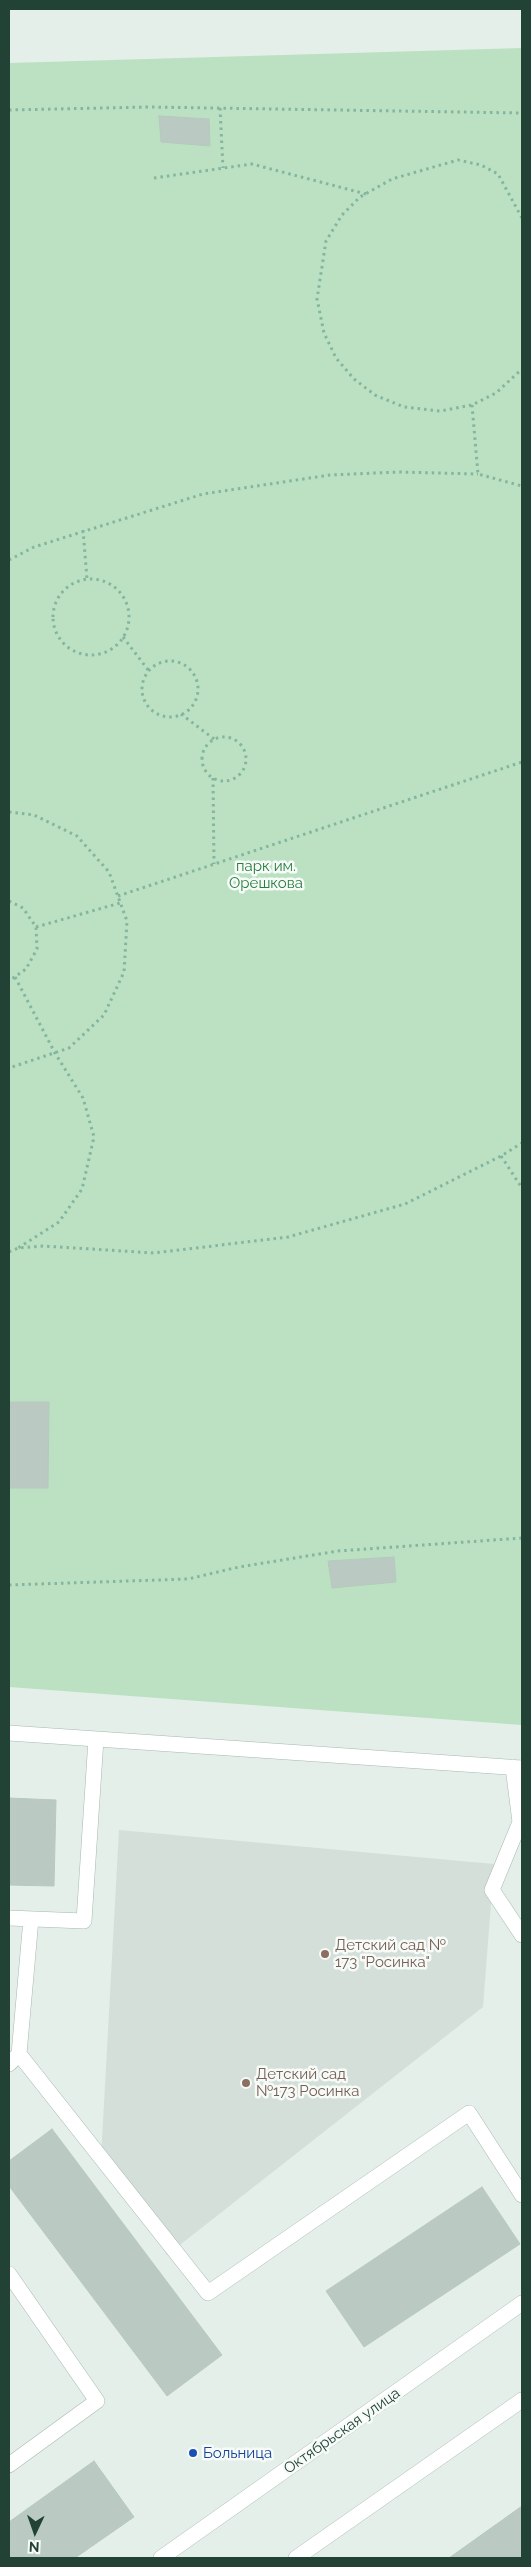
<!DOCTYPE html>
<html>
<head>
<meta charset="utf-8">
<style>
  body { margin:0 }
  #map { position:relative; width:531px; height:2567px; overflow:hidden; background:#e5efe9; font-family:Raleway,sans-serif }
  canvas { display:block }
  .frame { position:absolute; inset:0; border:10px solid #224236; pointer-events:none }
  .north { position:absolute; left:10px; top:2507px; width:50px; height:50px; -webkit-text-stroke:4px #f6fbf8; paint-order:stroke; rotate:183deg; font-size:14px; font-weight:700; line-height:20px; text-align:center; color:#224236 }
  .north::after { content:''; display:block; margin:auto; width:18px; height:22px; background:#224236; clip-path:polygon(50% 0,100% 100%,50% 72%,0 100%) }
</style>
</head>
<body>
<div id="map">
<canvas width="531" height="2567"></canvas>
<div class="frame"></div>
<div class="north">N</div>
</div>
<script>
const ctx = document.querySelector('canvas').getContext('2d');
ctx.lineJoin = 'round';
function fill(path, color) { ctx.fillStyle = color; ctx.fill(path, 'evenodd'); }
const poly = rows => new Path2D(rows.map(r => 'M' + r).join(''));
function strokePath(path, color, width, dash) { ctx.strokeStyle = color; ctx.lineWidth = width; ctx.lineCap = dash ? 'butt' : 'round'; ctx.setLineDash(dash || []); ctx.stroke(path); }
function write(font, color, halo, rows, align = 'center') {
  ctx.font = font + ' Raleway,sans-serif'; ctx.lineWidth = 5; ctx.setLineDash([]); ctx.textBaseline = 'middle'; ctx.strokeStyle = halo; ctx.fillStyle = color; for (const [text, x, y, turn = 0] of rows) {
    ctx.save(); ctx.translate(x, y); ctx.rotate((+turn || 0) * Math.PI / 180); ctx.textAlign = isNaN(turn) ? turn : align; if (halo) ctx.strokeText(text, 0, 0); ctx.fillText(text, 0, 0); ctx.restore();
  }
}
fill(poly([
  [119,1830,494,1864,483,2007,167,2255,101,2158]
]), '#d3dfd8');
fill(poly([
  [522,48,522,1725,9,1687,9,63]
]), '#bce1c2');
const building = poly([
  [159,116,209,119,210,146,161,142,159,116],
  [9,1402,49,1402,48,1488,9,1488,9,1402],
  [394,1557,396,1582,332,1588,328,1561,394,1557],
  [9,1798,56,1800,54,1886,9,1885,9,1798],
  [52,2129,222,2355,167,2396,9,2186,9,2161,52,2129],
  [482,2187,520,2244,364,2347,326,2291,482,2187],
  [94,2461,134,2517,75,2558,9,2558,9,2522,94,2461],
  [522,2506,522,2558,449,2558,522,2506]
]);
fill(building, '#bacac2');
strokePath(building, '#b6c9bf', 1);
const minor = poly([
  [9,1733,522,1768],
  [513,1767,520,1822,492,1890,522,1935],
  [9,1918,84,1921,96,1739],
  [19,2054,208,2293,469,2113,522,2195],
  [9,2064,19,2054,31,1919],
  [9,2274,97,2401,9,2465],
  [161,2558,522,2303],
  [296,2558,522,2400]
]);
strokePath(minor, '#a7b8b0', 16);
strokePath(poly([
  [220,108,223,168],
  [9,110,149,107,522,113],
  [154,178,252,164,366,194],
  [522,218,498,174,481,165,458,160,392,179,360,197,342,215,326,241,317,299,324,333,336,358,354,379,375,395,404,407,440,411,472,405,496,393,522,369],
  [472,405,478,474,522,486],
  [83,530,87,579],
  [9,560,34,547,203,494,330,475,399,472,478,474],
  '53 617a38 38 0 1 1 76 0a38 38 0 1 1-76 0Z',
  [123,637,149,671],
  '142 689a28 28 0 1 1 56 0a28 28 0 1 1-56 0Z',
  [181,714,214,739],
  '202 759a22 22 0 1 1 44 0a22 22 0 1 1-44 0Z',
  [213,778,214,864],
  [9,812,34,815,77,836,109,872,127,921,124,972,104,1015,69,1048,9,1068],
  [118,896,522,762],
  [9,901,23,908,36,927,37,949,26,969,9,981],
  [36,927,120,903],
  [15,977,55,1053,83,1098,94,1137,82,1189,59,1222,18,1248],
  [501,1156,522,1188],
  [9,1252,18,1248,43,1246,154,1253,288,1237,405,1204,501,1156,522,1143],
  [9,1585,188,1579,239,1567,338,1551,522,1538]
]), '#83b59f', 3, [2.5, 4]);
strokePath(minor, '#fff', 15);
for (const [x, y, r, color] of [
  [325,1954,5,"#8d6e63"],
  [246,2083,5,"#8d6e63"],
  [193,2453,5,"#1a4fb4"]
]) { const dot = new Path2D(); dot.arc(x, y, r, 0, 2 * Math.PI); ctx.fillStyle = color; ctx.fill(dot); strokePath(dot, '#f6fbf8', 2); }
write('15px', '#297d3f', '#f6fbf8', [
  ["парк им.",266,866],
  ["Орешкова",266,883]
]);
write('15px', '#785e54', '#f6fbf8', [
  ["Детский сад №",335,1945],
  ["173 \"Росинка\"",335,1962],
  ["Детский сад",256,2074],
  ["№173 Росинка",256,2091]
], 'left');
write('15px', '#224236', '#f6fbf8', [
  ["Октябрьская улица",342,2431,-35]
]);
write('15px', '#164399', '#f6fbf8', [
  ["Больница",203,2453]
], 'left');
</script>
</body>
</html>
